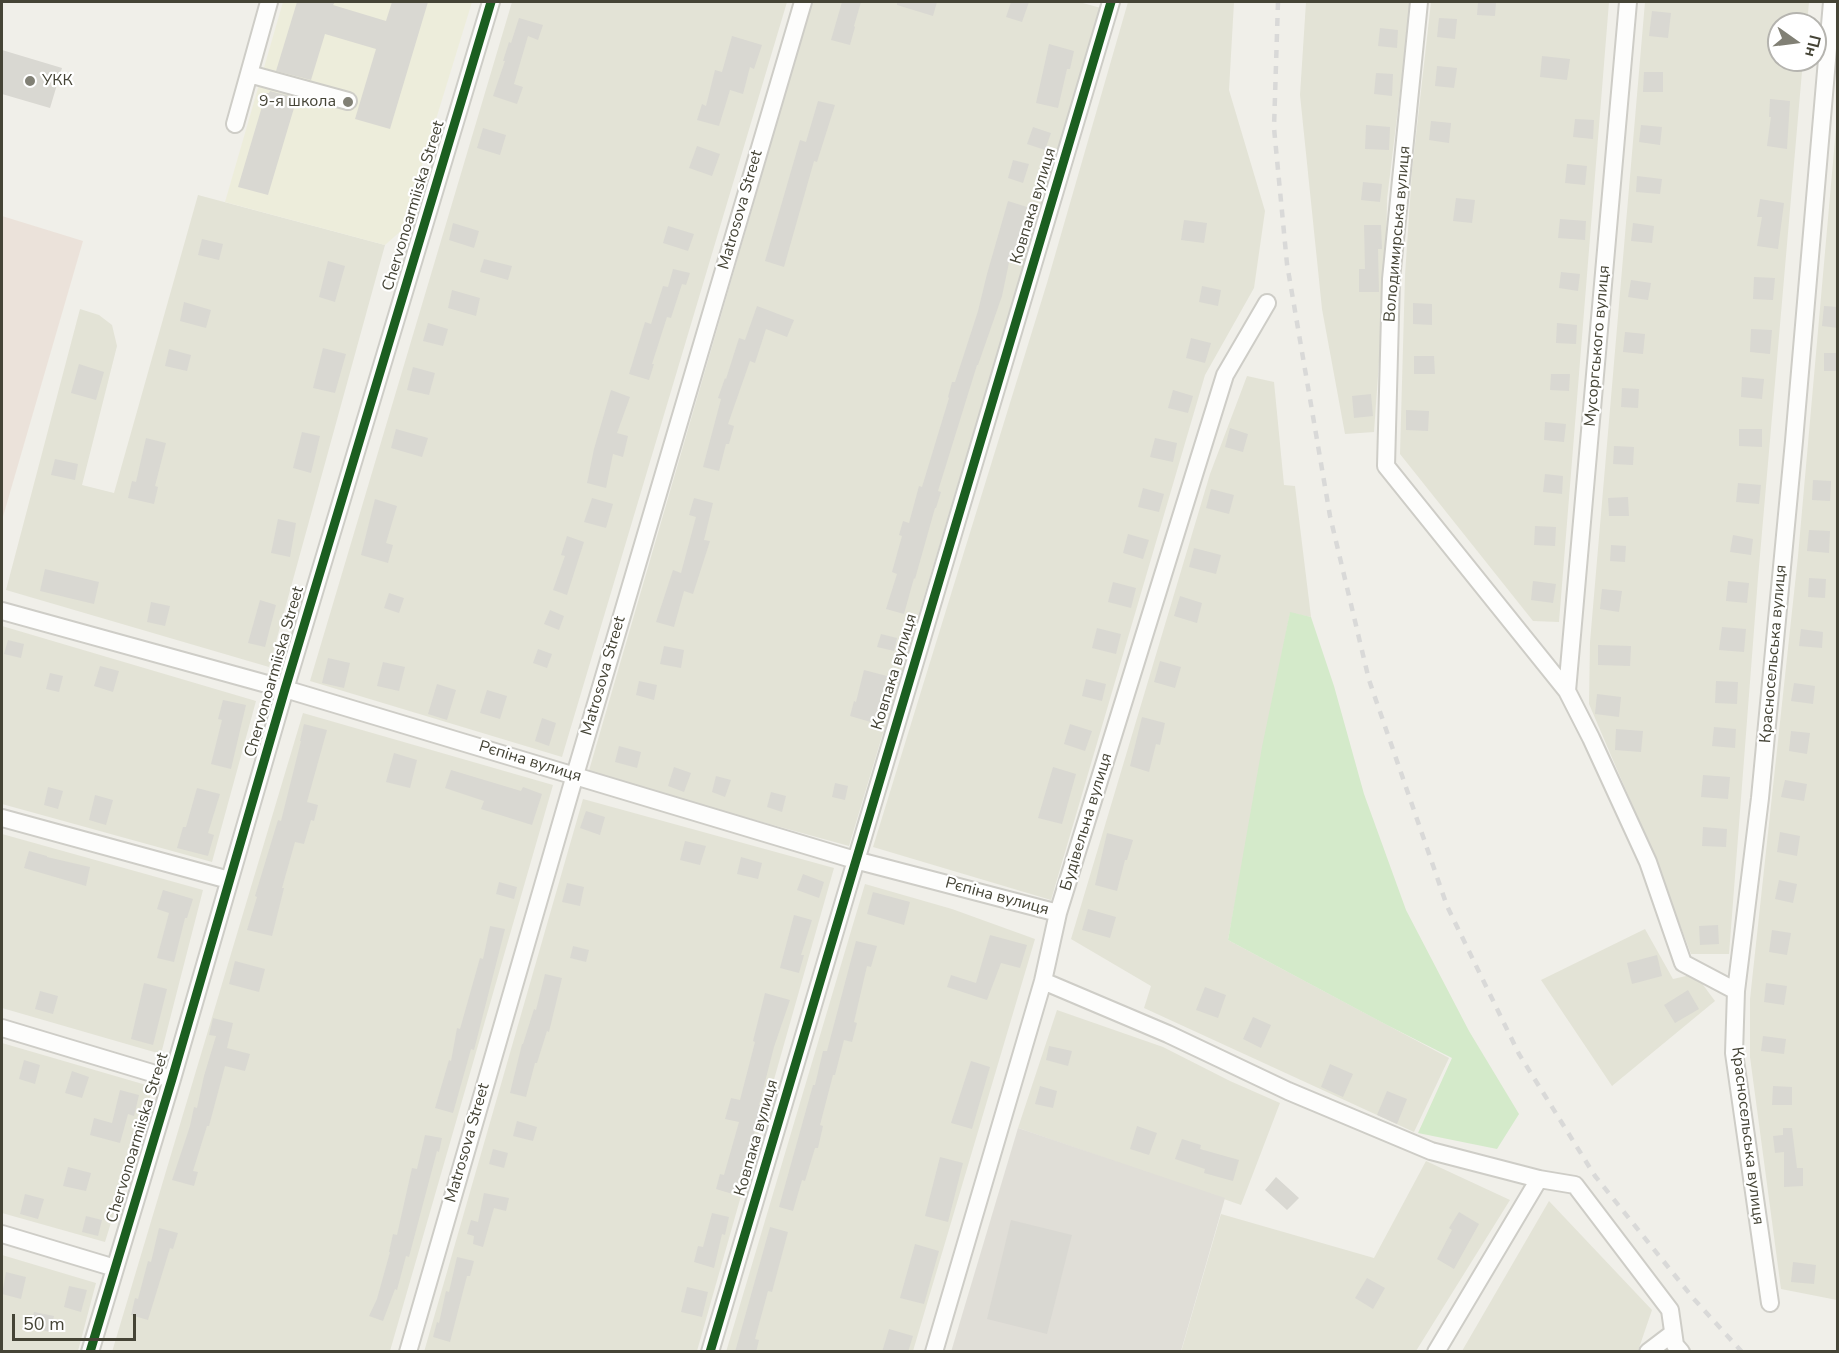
<!DOCTYPE html>
<html>
<head>
<meta charset="utf-8">
<style>
  body { margin:0 }
  #map { position:relative; width:1839px; height:1353px; overflow:hidden; background:#f0efe9; font-family:"Nunito Sans",sans-serif }
  canvas { display:block }
  .frame { position:absolute; inset:0; border:3px solid #454436; pointer-events:none }
  .north { position:absolute; left:1767px; top:12px; width:60px; height:60px; box-sizing:border-box; background:#fff; border:2px solid #b5b4af; border-radius:50%; rotate:104deg; font-size:16px; font-weight:700; line-height:24px; text-align:center; color:#454436 }
  .north::after { content:''; display:block; margin:auto; width:21px; height:27px; background:#818075; clip-path:polygon(50% 0,100% 100%,50% 72%,0 100%) }
  .scale { position:absolute; left:12px; top:1314px; width:124px; height:27px; box-sizing:border-box; border:3px solid #454436; border-top:0; padding-left:8px; font-size:18px; line-height:21px; white-space:nowrap; color:#454436; -webkit-text-stroke:4px #fff; paint-order:stroke }
</style>
</head>
<body>
<div id="map">
<canvas width="1839" height="1353"></canvas>
<div class="frame"></div>
<div class="north">Пн</div>
<div class="scale">50 m</div>
</div>
<script>
const ctx = document.querySelector('canvas').getContext('2d');
ctx.lineJoin = 'round';
function fill(path, color) { ctx.fillStyle = color; ctx.fill(path, 'evenodd'); }
const poly = rows => new Path2D(rows.map(r => 'M' + r).join(''));
function strokePath(path, color, width, dash) { ctx.strokeStyle = color; ctx.lineWidth = width; ctx.lineCap = dash ? 'butt' : 'round'; ctx.setLineDash(dash || []); ctx.stroke(path); }
function write(font, color, halo, rows, align = 'center') {
  ctx.font = font + ' "Nunito Sans",sans-serif'; ctx.lineWidth = 4.5; ctx.setLineDash([]); ctx.textBaseline = 'middle'; ctx.strokeStyle = halo; ctx.fillStyle = color; for (const [text, x, y, turn = 0] of rows) {
    ctx.save(); ctx.translate(x, y); ctx.rotate((+turn || 0) * Math.PI / 180); ctx.textAlign = isNaN(turn) ? turn : align; if (halo) ctx.strokeText(text, 0, 0); ctx.fillText(text, 0, 0); ctx.restore();
  }
}
fill(poly([
  [512,2,787,2,562,757,310,681],
  [812,2,1079,2,1101,8,849,846,588,774],
  [1128,2,1234,2,1229,90,1265,211,1254,288,1205,375,1051,900,873,847,1047,283],
  [1306,2,1411,2,1387,199,1386,264,1374,432,1345,434,1322,309,1300,95],
  [1431,2,1609,2,1559,622,1533,621,1400,454,1405,275,1412,171],
  [1645,2,1809,2,1807,24,1779,24,1779,60,1803,60,1758,578,1729,954,1691,954,1652,851,1589,704,1590,642],
  [1837,117,1837,1300,1781,1289,1750,1057,1750,999,1798,556],
  [198,195,385,245,269,667,6,590,80,309,99,315,112,325,117,346,82,485,114,493],
  [1247,376,1274,382,1284,485,1295,486,1311,617,1290,613,1228,940,1449,1058,1414,1132,1144,1008,1151,986,1071,939,1210,474],
  [2,626,256,701,212,862,2,804],
  [303,713,553,785,390,1351,112,1352],
  [583,799,834,868,697,1351,424,1352],
  [2,834,203,890,161,1054,2,1008],
  [865,884,952,909,1035,939,913,1351,726,1352],
  [1645,929,1673,979,1695,974,1715,1001,1612,1086,1541,980],
  [1057,1010,1163,1047,1230,1081,1280,1103,1241,1205,1018,1128],
  [2,1043,153,1087,105,1242,2,1213],
  [1426,1161,1510,1200,1416,1351,1181,1352,1221,1214,1374,1258],
  [1549,1201,1652,1310,1638,1351,1462,1351],
  [2,1255,96,1283,78,1351,2,1351]
]), '#e3e3d6');
fill(poly([
  [1018,1128,1225,1198,1181,1351,951,1352]
]), '#e0ded7');
fill(poly([
  [283,2,472,2,402,230,385,245,225,202]
]), '#ededdb');
fill(poly([
  [2,216,83,241,2,520]
]), '#ebe2da');
fill(poly([
  [1290,612,1311,617,1334,686,1364,794,1406,910,1469,1031,1519,1114,1497,1149,1418,1133,1452,1058,1385,1024,1228,940,1262,747]
]), '#d4eaca');
fill(poly([
  [297,2,335,2,333,5,386,21,392,2,428,2,390,129,355,119,376,49,325,34,311,80,276,71],
  [842,2,861,2,854,26,855,27,850,45,831,40],
  [897,2,937,2,933,16,897,5],
  [1011,2,1029,2,1022,22,1006,17],
  [1478,2,1496,2,1495,16,1477,15],
  [1652,11,1671,13,1668,38,1649,36],
  [519,18,543,25,538,40,528,36,514,84,523,87,517,104,493,96,505,61,503,61,509,42,511,43],
  [1439,18,1457,19,1455,39,1437,37],
  [1380,28,1398,30,1397,48,1378,46],
  [732,36,762,45,754,69,750,67,743,94,730,90,719,126,697,120,702,104,706,106,715,70,722,72],
  [1049,44,1074,51,1070,69,1067,69,1058,108,1036,103],
  [2,50,62,68,50,108,2,94],
  [1542,56,1570,59,1567,80,1540,77],
  [1437,66,1457,68,1454,88,1435,86],
  [1644,72,1663,72,1663,92,1643,92],
  [1376,73,1393,74,1392,96,1374,94],
  [270,91,297,98,268,195,238,187,266,93,269,93],
  [1770,99,1790,101,1787,149,1767,146,1771,117,1769,117],
  [818,101,835,105,817,162,814,161,784,267,765,261,800,140,806,142],
  [1575,119,1594,120,1593,139,1573,137],
  [1431,121,1451,123,1449,143,1429,140],
  [1366,125,1390,127,1389,150,1365,149],
  [1641,125,1662,127,1660,145,1639,142],
  [1033,127,1051,133,1045,150,1027,144],
  [483,128,506,135,500,155,477,148],
  [697,146,720,154,712,176,689,168],
  [1013,160,1029,164,1023,183,1008,178],
  [1567,164,1587,166,1585,185,1565,183],
  [1637,176,1662,179,1660,194,1636,192],
  [1363,182,1382,184,1380,202,1361,200],
  [1456,198,1475,200,1472,223,1453,221],
  [1760,199,1784,203,1778,249,1757,246,1762,217,1757,217],
  [1008,201,1027,207,1012,259,1010,258,1002,296,978,365,977,365,938,491,941,492,936,508,935,508,915,579,914,578,904,614,886,609,897,574,892,572,902,536,899,535,903,521,909,523,919,486,922,487,949,398,948,397,952,382,955,382,978,311,987,274],
  [1560,219,1586,221,1585,240,1558,238],
  [1184,220,1207,223,1204,243,1181,240],
  [453,223,479,231,474,248,449,240],
  [1633,223,1654,226,1652,243,1631,241],
  [1364,225,1381,225,1382,249,1378,249,1379,292,1359,292,1359,269,1365,269],
  [668,226,694,234,688,251,663,243],
  [202,239,223,244,219,260,198,255],
  [484,259,512,266,508,280,480,272],
  [328,261,345,266,335,302,319,297],
  [673,269,690,273,686,285,682,284,671,318,667,317,652,364,654,364,649,380,629,374,645,322,651,324,663,286,668,287],
  [1561,272,1580,274,1578,291,1559,288],
  [1754,277,1775,278,1773,300,1753,299],
  [1631,280,1651,283,1648,300,1628,297],
  [1202,286,1221,290,1218,306,1199,302],
  [452,290,480,298,476,316,448,308],
  [184,302,211,310,206,328,180,321],
  [1413,303,1432,304,1432,325,1413,324],
  [757,306,794,320,787,337,766,329,755,363,750,361,728,424,734,426,729,444,726,444,719,471,703,467,721,399,718,398,725,378,726,379,739,338,745,340],
  [1824,306,1838,307,1838,328,1822,326],
  [428,323,448,329,443,346,423,341],
  [1557,323,1577,325,1576,344,1556,343],
  [1751,329,1772,330,1770,354,1750,352],
  [1625,332,1645,334,1643,354,1623,352],
  [1191,338,1211,343,1205,363,1186,358],
  [323,348,346,354,335,393,313,388],
  [169,349,191,355,187,371,165,366],
  [1824,353,1838,353,1838,371,1824,371],
  [1414,356,1434,356,1435,374,1414,374],
  [79,364,104,372,96,400,71,393],
  [413,367,435,373,429,395,407,390],
  [1551,374,1570,374,1569,391,1550,390],
  [1742,377,1764,379,1762,399,1741,397],
  [1622,388,1639,389,1638,408,1621,407],
  [611,390,630,397,617,433,628,436,623,457,613,454,606,488,587,483,594,449],
  [1173,390,1193,396,1188,413,1168,408],
  [1371,394,1373,416,1354,418,1352,396],
  [1406,410,1429,411,1428,431,1406,430],
  [1545,422,1566,424,1564,442,1544,440],
  [1230,428,1248,434,1243,452,1225,447],
  [396,429,428,438,422,457,391,448],
  [1739,429,1762,429,1762,447,1739,446],
  [302,432,320,436,311,473,293,468],
  [146,438,166,443,155,486,158,487,154,504,128,498,132,481,136,482],
  [1155,438,1177,443,1173,462,1150,457],
  [1614,446,1634,447,1633,465,1613,464],
  [55,459,78,464,75,480,51,475],
  [1545,474,1563,476,1562,494,1543,492],
  [1813,480,1831,481,1830,501,1812,500],
  [1738,483,1761,485,1759,504,1736,502],
  [1143,488,1164,494,1159,512,1138,507],
  [1211,489,1234,495,1229,514,1206,508],
  [1628,497,1629,516,1609,516,1608,498],
  [592,498,613,504,606,528,584,522],
  [694,498,713,503,704,540,710,541,693,594,684,591,674,627,656,622,673,570,681,573,696,517,689,515],
  [375,499,397,506,386,543,393,545,388,563,361,555],
  [278,519,296,523,290,557,271,553],
  [1535,526,1556,527,1555,546,1534,545],
  [1809,530,1830,531,1829,553,1807,551],
  [1128,534,1149,540,1143,559,1123,553],
  [1733,535,1753,539,1751,555,1730,552],
  [567,536,584,542,567,595,553,590,565,556,561,555],
  [1611,545,1626,546,1625,562,1610,561],
  [1194,548,1221,555,1216,574,1189,567],
  [45,569,99,582,94,604,40,591],
  [1809,578,1826,579,1825,598,1808,597],
  [1533,581,1556,584,1553,603,1531,600],
  [1728,581,1749,583,1747,603,1726,601],
  [1113,582,1136,588,1131,608,1108,602],
  [1602,589,1622,591,1619,612,1600,609],
  [389,593,404,598,399,613,384,608],
  [1180,596,1202,603,1197,623,1174,616],
  [260,600,276,605,265,647,248,643],
  [151,602,170,606,165,626,147,622],
  [550,610,564,616,559,630,544,624],
  [1722,627,1746,629,1744,652,1719,650],
  [1097,628,1121,634,1116,654,1092,648],
  [1801,629,1823,632,1822,648,1799,646],
  [881,634,897,638,894,651,877,647],
  [8,640,24,644,21,658,4,654],
  [1598,645,1631,646,1630,666,1598,665],
  [664,646,684,650,681,668,660,664],
  [538,649,552,654,547,668,533,663],
  [328,658,350,663,344,688,322,683],
  [1160,661,1181,667,1175,688,1154,682],
  [383,662,405,667,399,691,377,686],
  [100,666,119,671,113,692,94,686],
  [864,670,887,676,874,723,850,716,854,701,856,702],
  [50,673,63,676,59,692,46,689],
  [1086,679,1106,684,1102,701,1082,696],
  [639,681,657,685,654,700,636,695],
  [1716,681,1738,682,1737,704,1715,703],
  [1794,683,1815,686,1813,704,1791,701],
  [437,684,456,690,447,720,428,714],
  [487,690,507,696,500,719,480,713],
  [1597,694,1621,697,1619,717,1595,714],
  [223,700,246,705,231,769,211,764,222,720,218,719],
  [1142,717,1165,723,1160,745,1156,744,1149,772,1130,766],
  [542,718,556,723,549,746,535,741],
  [304,724,327,730,307,802,318,805,314,821,311,820,304,844,295,842,282,888,284,888,272,936,247,930,257,897,255,896,278,820,281,821,301,741,300,741],
  [1070,724,1092,731,1085,751,1064,744],
  [1714,727,1736,729,1735,748,1712,746],
  [1616,729,1643,731,1641,752,1615,750],
  [1791,731,1810,733,1807,754,1789,751],
  [619,746,641,752,637,768,615,762],
  [394,753,417,760,410,788,386,782],
  [674,767,691,773,684,792,668,786],
  [1053,767,1076,774,1062,824,1038,818],
  [451,770,521,791,523,787,542,794,532,825,481,809,484,801,445,788],
  [1703,775,1730,777,1728,799,1701,797],
  [716,776,731,780,725,797,712,792],
  [1785,780,1807,784,1804,801,1781,797],
  [835,783,848,786,845,800,832,797],
  [48,787,63,791,58,809,44,805],
  [197,788,220,794,208,833,214,835,208,856,177,848,183,827,186,827],
  [771,792,786,796,782,812,767,807],
  [95,795,113,800,106,825,89,820],
  [586,811,605,817,600,835,580,828],
  [1703,827,1727,829,1726,847,1702,846],
  [1780,832,1800,836,1797,856,1777,852],
  [1107,833,1133,840,1127,860,1125,860,1117,891,1095,885],
  [685,841,706,846,700,865,680,860],
  [29,851,47,856,47,857,90,867,86,886,24,868],
  [741,857,762,863,758,879,737,874],
  [803,874,824,882,819,898,797,890],
  [1779,880,1797,884,1793,903,1775,899],
  [499,882,517,887,514,899,496,894],
  [567,883,584,887,580,906,562,902],
  [163,890,193,899,187,918,185,918,174,962,157,958,169,913,157,909],
  [873,892,910,902,904,925,867,914],
  [1088,909,1116,917,1110,938,1082,930],
  [794,915,812,920,801,955,804,955,799,973,780,968],
  [1718,925,1719,944,1700,945,1699,926],
  [490,926,505,929,474,1050,471,1049,453,1113,435,1108,449,1060,451,1061,457,1028,460,1029,480,958,483,959],
  [1772,930,1791,933,1787,955,1769,952],
  [990,935,1027,945,1020,968,1001,963,987,1000,947,987,951,975,976,983],
  [856,941,877,946,871,967,867,966,854,1022,857,1023,852,1042,844,1040,835,1075,833,1075,820,1125,823,1126,818,1148,815,1148,805,1181,802,1180,793,1211,779,1207,813,1085,815,1085,823,1051,827,1051],
  [573,946,589,950,586,962,570,958],
  [1657,955,1662,976,1632,984,1627,963],
  [235,961,265,969,259,992,229,984],
  [545,974,562,978,549,1032,547,1031,537,1063,535,1063,526,1097,510,1093,522,1044,523,1044,534,1009,536,1010],
  [144,983,167,989,153,1045,131,1039],
  [1766,983,1787,986,1784,1005,1764,1002],
  [1205,987,1226,995,1218,1018,1196,1010],
  [1688,990,1699,1009,1675,1023,1664,1005],
  [40,991,58,996,53,1014,35,1009],
  [765,993,790,1000,774,1047,759,1105,765,1106,759,1128,756,1127,736,1195,716,1189,720,1174,724,1175,739,1122,725,1119,731,1098,740,1100,755,1042,753,1041],
  [1253,1017,1271,1025,1261,1048,1243,1039],
  [213,1018,233,1023,227,1048,250,1054,245,1071,225,1066,209,1126,207,1126,193,1171,198,1172,194,1186,172,1180,190,1126,194,1107,197,1108,204,1076,216,1036,209,1035],
  [1763,1036,1786,1039,1784,1054,1761,1051],
  [1049,1046,1072,1051,1068,1066,1046,1060],
  [24,1060,40,1065,35,1084,19,1079],
  [971,1061,990,1067,972,1129,951,1123],
  [1330,1064,1353,1074,1343,1097,1321,1087],
  [72,1071,89,1077,82,1098,65,1093],
  [1040,1086,1057,1091,1053,1108,1035,1104],
  [1773,1086,1792,1087,1792,1105,1772,1105],
  [120,1090,139,1095,134,1116,128,1114,120,1143,90,1135,94,1118,112,1123],
  [1387,1091,1407,1099,1397,1124,1377,1115],
  [517,1121,537,1127,533,1141,513,1136],
  [1137,1126,1157,1133,1149,1155,1130,1149],
  [1783,1128,1792,1128,1797,1168,1803,1168,1803,1186,1784,1187,1784,1152,1775,1153,1773,1136,1783,1135],
  [425,1135,442,1138,439,1152,437,1151,409,1257,406,1256,397,1290,395,1289,383,1321,369,1316,377,1299,390,1252,389,1252,393,1234,397,1235,412,1168,417,1169],
  [1182,1139,1201,1145,1200,1149,1239,1160,1233,1181,1204,1173,1205,1169,1175,1159],
  [493,1149,508,1153,504,1168,489,1164],
  [940,1157,963,1163,948,1222,925,1216],
  [68,1167,91,1173,86,1191,63,1186],
  [1276,1177,1299,1198,1287,1210,1265,1190],
  [484,1193,509,1198,506,1211,494,1208,483,1247,473,1244,474,1236,467,1234,471,1220,478,1222],
  [25,1194,44,1199,38,1219,20,1214],
  [1459,1212,1479,1224,1454,1269,1437,1259,1452,1230,1449,1228],
  [712,1213,729,1217,725,1235,722,1234,714,1268,694,1262,698,1246,703,1247],
  [86,1216,102,1220,98,1236,82,1232],
  [1011,1220,1072,1235,1047,1334,987,1319],
  [770,1227,788,1232,772,1292,768,1291,755,1339,759,1340,756,1352,735,1352],
  [159,1228,178,1233,173,1249,170,1248,148,1320,131,1315,135,1298,138,1299,148,1261,151,1262],
  [915,1244,939,1251,924,1304,900,1298],
  [457,1257,474,1261,470,1276,467,1276,450,1342,433,1337,437,1322,439,1323,446,1291,449,1292],
  [1793,1262,1816,1265,1814,1284,1791,1282],
  [6,1272,26,1277,21,1299,2,1294],
  [1367,1278,1385,1288,1373,1309,1355,1298],
  [69,1286,87,1290,81,1312,64,1307],
  [687,1287,708,1292,702,1317,681,1312],
  [34,1312,54,1316,50,1332,30,1327],
  [889,1329,913,1336,908,1352,882,1352]
]), '#d9d8d2');
const minor = poly([
  [1419,2,1391,279,1386,466,1567,691,1591,738,1648,862,1683,963,1736,991],
  [249,74,348,101],
  [235,124,269,2],
  [2,611,285,689,855,860,1058,913],
  [1567,691,1628,2],
  [2,818,229,880],
  [1043,981,1168,1034,1288,1091,1431,1151,1539,1179,1575,1185,1670,1310,1675,1345,1681,1352],
  [2,1028,172,1079],
  [2,1234,115,1268],
  [1770,1303,1734,1053,1736,991,1760,798,1794,441,1832,2],
  [90,1352,172,1079,285,689,491,2],
  [408,1352,575,775,803,2],
  [710,1352,1111,2],
  [934,1352,1043,981,1058,913,1225,375,1267,303],
  [1436,1352,1539,1179],
  [1648,1352,1673,1333]
]);
strokePath(minor, '#cecdc7', 20);
strokePath(minor, '#fdfdfc', 16);
strokePath(poly([
  [1278,2,1274,128,1287,264,1330,516,1369,680,1447,906,1519,1054,1595,1176,1693,1298,1742,1352]
]), '#d9d9d8', 4.5, [8, 8]);
strokePath(poly([
  [90,1352,172,1079,285,689,491,2],
  [710,1352,1111,2]
]), '#1b5e20', 9);
for (const [x, y, r, color] of [
  [30,81,6,"#818075"],
  [348,102,6,"#818075"]
]) { const dot = new Path2D(); dot.arc(x, y, r, 0, 2 * Math.PI); ctx.fillStyle = color; ctx.fill(dot); strokePath(dot, '#fff', 2); }
write('16px', '#454436', '#fff', [
  ["УКК",42,81],
  ["9-я школа",336,102,"right"]
], 'left');
write('16px', '#454436', '#fff', [
  ["Chervonoarmiiska Street",414,206,-73],
  ["Ковпака вулиця",1034,206,-73],
  ["Matrosova Street",741,210,-74],
  ["Володимирська вулиця",1398,234,-85],
  ["Мусоргського вулиця",1598,346,-85],
  ["Красносельська вулиця",1774,654,-85],
  ["Chervonoarmiiska Street",275,672,-74],
  ["Ковпака вулиця",895,672,-73],
  ["Matrosova Street",604,676,-74],
  ["Рєпіна вулиця",530,762,17],
  ["Будівельна вулиця",1087,822,-73],
  ["Рєпіна вулиця",997,897,15],
  ["Красносельська вулиця",1747,1136,83],
  ["Chervonoarmiiska Street",138,1138,-73],
  ["Ковпака вулиця",757,1138,-74],
  ["Matrosova Street",468,1143,-74]
]);
</script>
</body>
</html>
